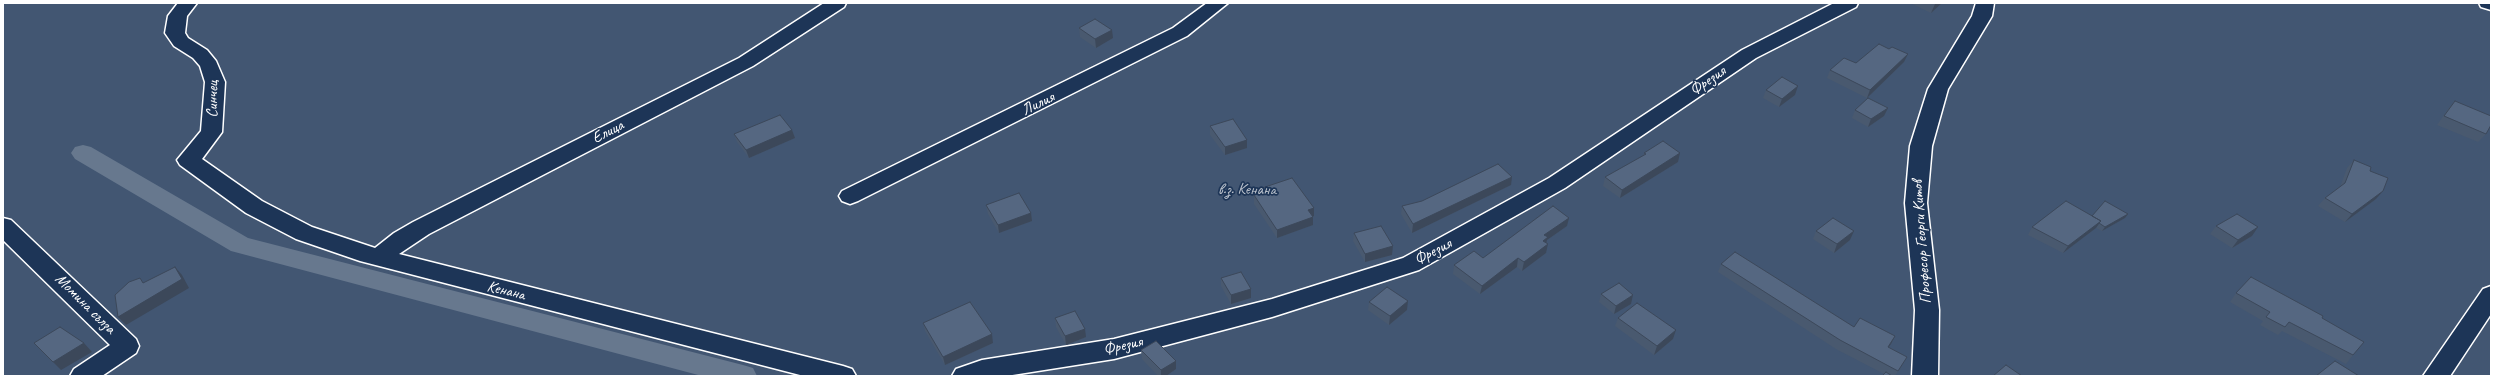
<!DOCTYPE html>
<html>
<head>
<meta charset="utf-8">
<style>
  body { margin:0 }
  #map { position:relative; width:2494px; height:379px; overflow:hidden; background:#263d5e; font-family:Caveat,sans-serif }
  canvas { display:block }
  .frame { position:absolute; inset:0; border:4px solid #fff; pointer-events:none }
</style>
</head>
<body>
<div id="map">
<canvas width="2494" height="379"></canvas>
<div class="frame"></div>
</div>
<script>
const ctx = document.querySelector('canvas').getContext('2d');
ctx.lineJoin = 'round';
function fill(path, color) { ctx.fillStyle = color; ctx.fill(path, 'evenodd'); }
const poly = rows => new Path2D(rows.map(r => 'M' + r).join(''));
function strokePath(path, color, width, dash) { ctx.strokeStyle = color; ctx.lineWidth = width; ctx.lineCap = dash ? 'butt' : 'round'; ctx.setLineDash(dash || []); ctx.stroke(path); }
function write(font, color, halo, rows, align = 'center') {
  ctx.font = font + ' Caveat,sans-serif'; ctx.lineWidth = 3.5; ctx.setLineDash([]); ctx.textBaseline = 'middle'; ctx.strokeStyle = halo; ctx.fillStyle = color; for (const [text, x, y, turn = 0] of rows) {
    ctx.save(); ctx.translate(x, y); ctx.rotate((+turn || 0) * Math.PI / 180); ctx.textAlign = isNaN(turn) ? turn : align; if (halo) ctx.strokeText(text, 0, 0); ctx.fillText(text, 0, 0); ctx.restore();
  }
}
fill(poly([
  [3,3,2491,3,2491,376,3,376]
]), '#425672');
fill(poly([
  [83,145,91,147,248,238,743,365,753,368,757,376,702,376,231,251,75,159,71,153,75,147,83,145]
]), '#67788e');
const minor = poly([
  [178,3,197,3,187,16,185,33,188,38,207,50,216,61,225,82,222,132,202,159,262,201,312,227,375,248,394,233,413,222,739,58,824,3,846,3,844,7,753,66,429,234,399,254,843,366,852,369,856,376,804,376,360,261,296,239,246,213,180,165,177,160,201,131,205,82,200,66,193,58,174,46,165,33,168,16,178,3],
  [1207,3,1228,3,1187,36,858,201,850,204,842,201,839,196,842,191,1173,28,1207,3],
  [1834,3,1858,3,1856,7,1756,58,1565,188,1419,270,1272,317,1114,359,1006,376,952,376,956,369,982,360,1114,339,1272,299,1403,258,1549,178,1742,50,1834,3],
  [1976,3,1994,3,1992,16,1948,89,1932,146,1927,203,1939,310,1938,376,1912,376,1915,310,1905,203,1910,146,1928,89,1972,16,1976,3],
  [2479,3,2491,3,2491,10,2481,7,2479,3],
  [3,218,11,220,136,339,139,346,136,353,102,376,70,376,74,369,110,345,3,240,3,218],
  [2491,286,2491,314,2450,376,2423,376,2483,289,2491,286]
]);
strokePath(minor, '#fff', 3);
fill(minor, '#1d3557');
fill(poly([
  [1910,3,1942,3,1931,13],
  [1079,28,1113,38,1096,48,1080,37],
  [1904,62,1867,98,1827,78,1830,70,1856,63],
  [1766,90,1795,95,1779,107,1763,98],
  [2455,101,2486,134,2478,142,2437,125,2448,109],
  [1855,110,1884,116,1868,127,1852,118],
  [1210,126,1247,148,1225,155,1210,135],
  [792,130,795,138,749,158,737,142,734,134],
  [1644,153,1678,162,1620,198,1603,186,1605,177,1643,156],
  [2354,160,2370,171,2376,199,2345,222,2318,206,2325,198,2340,187,2347,168],
  [1511,185,1412,233,1401,214,1402,206],
  [1259,189,1314,216,1313,217,1313,225,1277,238,1254,204,1254,195,1259,193],
  [986,205,1031,213,1032,221,999,233,988,214],
  [2128,214,2125,218,2102,231,2096,228,2063,253,2028,235,2032,227,2092,216],
  [1567,226,1547,240,1546,253,1522,271,1517,267,1480,294,1453,274,1454,265,1483,258],
  [2216,226,2252,236,2232,248,2210,234],
  [1816,231,1850,240,1834,253,1813,239],
  [1354,233,1392,255,1365,262,1353,241],
  [1721,264,1854,327,1895,336,1889,347,1902,365,1895,376,1882,376,1884,374,1836,349,1718,272],
  [1221,278,1251,289,1251,298,1231,304,1221,286],
  [2236,293,2322,318,2353,355,2346,364,2282,331,2278,335,2260,325,2263,321,2230,302],
  [1601,294,1631,304,1614,314,1599,302],
  [1369,302,1407,310,1389,325,1368,310],
  [1055,318,1086,337,1066,345,1056,327],
  [1618,318,1673,339,1654,355,1615,326],
  [923,323,993,343,945,365,925,331],
  [1141,350,1176,361,1176,369,1166,376,1158,376,1142,359]
]), '#49596f');
fill(poly([
  [1937,3,1942,3,1931,13,1935,4],
  [1112,30,1113,38,1096,48,1095,39],
  [1908,54,1904,62,1867,98,1870,90],
  [1798,86,1795,95,1779,107,1782,99],
  [1888,108,1884,116,1868,127,1871,119],
  [792,130,795,138,749,158,746,150],
  [1247,140,1247,148,1225,155,1225,147],
  [1680,153,1678,162,1620,198,1622,190],
  [1512,177,1511,185,1412,233,1413,224],
  [2383,191,2376,199,2345,222,2352,214],
  [1314,208,1314,216,1308,218,1308,210],
  [1031,213,1032,221,999,233,998,225],
  [2128,214,2125,218,2102,231,2105,227],
  [1313,217,1313,225,1277,238,1277,230],
  [1569,218,1567,226,1547,240,1546,245,1548,244,1546,253,1522,271,1524,262,1544,235],
  [2101,221,2096,228,2063,253,2068,246],
  [2258,227,2252,236,2232,248,2238,240],
  [1854,231,1850,240,1834,253,1837,244],
  [1393,246,1392,255,1365,262,1365,254],
  [1518,258,1517,267,1480,294,1482,286],
  [175,267,182,275,189,288,126,325,118,317],
  [1251,289,1251,298,1231,304,1231,295],
  [1633,295,1631,304,1614,314,1616,306],
  [1408,301,1407,310,1389,325,1390,316],
  [1085,329,1086,337,1066,345,1065,336],
  [1676,330,1673,339,1654,355,1657,346],
  [992,334,993,343,945,365,943,357],
  [1895,336,1891,344,1883,355,1888,347],
  [84,343,92,352,61,370,53,362],
  [1176,361,1176,369,1166,376,1161,376,1161,370]
]), '#3c485a');
const building = poly([
  [1095,19,1112,30,1095,39,1079,28,1095,19],
  [1879,44,1889,49,1892,47,1908,54,1870,90,1830,70,1844,58,1856,63,1879,44],
  [1782,77,1798,86,1782,99,1766,90,1782,77],
  [1868,98,1888,108,1871,119,1855,110,1868,98],
  [2455,101,2491,116,2491,125,2486,134,2444,116,2455,101],
  [780,115,792,130,746,150,734,134,780,115],
  [1233,119,1247,140,1225,147,1210,126,1233,119],
  [1663,141,1680,153,1622,190,1605,177,1646,154,1644,153,1663,141],
  [2354,160,2371,167,2370,171,2388,178,2383,191,2352,214,2325,198,2345,183,2354,160],
  [1498,164,1512,177,1413,224,1402,206,1422,201,1498,164],
  [1292,178,1314,208,1308,210,1313,217,1277,230,1254,195,1262,192,1259,189,1292,178],
  [1019,193,1031,213,998,225,986,205,1019,193],
  [2066,201,2101,221,2068,246,2032,227,2066,201],
  [2105,201,2128,214,2105,227,2099,223,2101,221,2092,216,2105,201],
  [1553,206,1569,218,1544,235,1548,237,1543,241,1548,244,1524,262,1518,258,1482,286,1454,265,1474,251,1483,258,1553,206],
  [2237,214,2258,227,2238,240,2216,226,2237,214],
  [1833,218,1854,231,1837,244,1816,231,1833,218],
  [1381,226,1393,246,1365,254,1354,233,1381,226],
  [1735,252,1854,327,1860,318,1895,336,1888,347,1907,357,1898,371,1840,340,1721,264,1735,252],
  [175,267,182,279,118,317,115,295,129,282,140,278,143,283,175,267],
  [1241,272,1251,289,1231,295,1221,278,1241,272],
  [2251,277,2323,316,2322,318,2364,342,2353,355,2289,322,2285,327,2266,317,2270,312,2236,293,2251,277],
  [1619,283,1633,295,1616,306,1601,294,1619,283],
  [1387,287,1408,301,1390,316,1369,302,1387,287],
  [970,302,992,334,943,357,923,323,970,302],
  [1637,303,1676,330,1657,346,1618,318,1637,303],
  [1075,311,1085,329,1065,336,1055,318,1075,311],
  [60,327,84,343,53,362,34,343,60,327],
  [1156,341,1176,361,1161,370,1141,350,1156,341],
  [2335,361,2359,376,2316,376,2335,361],
  [2006,365,2022,376,1993,376,2006,365],
  [1886,372,1892,376,1882,376,1886,372]
]);
fill(building, '#556781');
strokePath(building, '#3c485a', 1);
write('16px', '#fff', '#1d3557', [
  ["Фрезия",1708,81,-34],
  ["Синчец",213,99,-89],
  ["Лилия",1038,104,-26],
  ["Елица",608,132,-27],
  ["Професор Георги Китов",1922,242,-94],
  ["Фрезия",1433,252,-27],
  ["Кенана",506,291,14],
  ["Момина сълза",85,304,45],
  ["Фрезия",1123,346,-13]
]);
write('16px', '#bdc4ce', '#1d3557', [
  ["в.з. Кенана",1247,190]
]);
</script>
</body>
</html>
